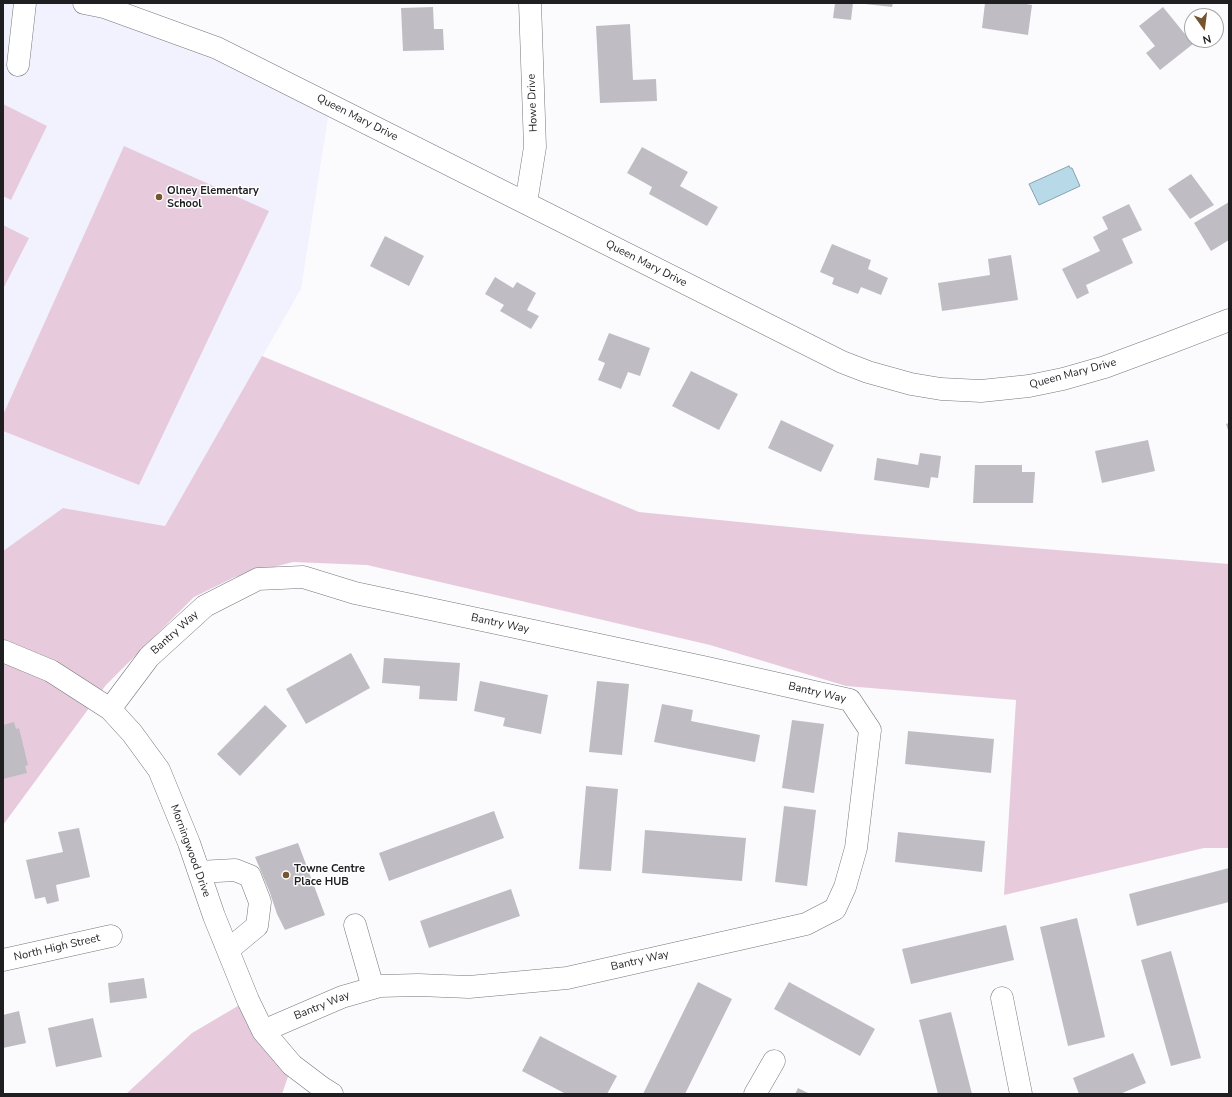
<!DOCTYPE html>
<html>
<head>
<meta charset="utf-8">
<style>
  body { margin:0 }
  #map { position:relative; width:1232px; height:1097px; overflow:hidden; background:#fbfbfe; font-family:"Nunito Sans",sans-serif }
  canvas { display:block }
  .frame { position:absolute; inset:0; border:4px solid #1f1f22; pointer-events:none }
  .north { position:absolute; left:1184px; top:8px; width:40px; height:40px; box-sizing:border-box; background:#fff; border:1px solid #a5a5a7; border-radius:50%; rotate:166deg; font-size:11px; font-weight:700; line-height:16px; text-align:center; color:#1f1f22 }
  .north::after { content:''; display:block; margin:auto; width:14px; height:18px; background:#76542c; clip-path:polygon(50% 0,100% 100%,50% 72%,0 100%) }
</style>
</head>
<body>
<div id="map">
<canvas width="1232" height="1097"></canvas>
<div class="frame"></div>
<div class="north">N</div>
</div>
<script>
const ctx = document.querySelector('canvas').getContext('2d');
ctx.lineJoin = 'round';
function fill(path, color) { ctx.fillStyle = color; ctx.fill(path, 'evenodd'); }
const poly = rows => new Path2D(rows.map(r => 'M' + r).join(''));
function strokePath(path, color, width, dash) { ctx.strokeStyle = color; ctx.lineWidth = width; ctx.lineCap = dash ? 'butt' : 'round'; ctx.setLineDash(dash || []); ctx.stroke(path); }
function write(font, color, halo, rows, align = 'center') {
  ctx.font = font + ' "Nunito Sans",sans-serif'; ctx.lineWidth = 3; ctx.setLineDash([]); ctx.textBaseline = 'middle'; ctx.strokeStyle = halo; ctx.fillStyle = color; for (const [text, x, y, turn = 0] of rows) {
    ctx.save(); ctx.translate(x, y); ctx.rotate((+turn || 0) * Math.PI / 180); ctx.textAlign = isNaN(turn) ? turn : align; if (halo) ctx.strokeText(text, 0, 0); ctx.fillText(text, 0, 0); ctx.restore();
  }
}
fill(poly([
  [3,3,84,3,330,105,301,289,165,526,63,508,3,551]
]), '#f2f2ff');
fill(poly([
  [3,104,47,126,11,200,3,196],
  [124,146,269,211,139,485,3,431,3,415],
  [3,225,29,238,3,289],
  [262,356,639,512,860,534,1229,564,1229,848,1204,848,1004,895,1016,700,846,686,710,645,367,565,293,562,235,577,194,597,106,685,3,825,3,551,63,508,165,526],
  [248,1000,292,1065,282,1094,126,1094,192,1033]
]), '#e7cbdc');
const water = poly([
  [1069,166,1070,168,1072,168,1080,186,1039,205,1029,184,1069,166]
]);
fill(water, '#b7d9e8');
strokePath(water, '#89a1ad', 1);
fill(poly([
  [835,3,853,3,851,20,833,18],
  [865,3,893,3,892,7,865,4],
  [985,3,1020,3,1032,5,1028,35,982,28],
  [433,7,434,29,443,29,444,50,403,51,401,8],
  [1163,7,1193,44,1160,70,1146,53,1155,46,1139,26],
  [630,24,633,80,656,79,657,101,600,103,596,26],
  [642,147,688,172,680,186,718,207,707,226,649,194,652,187,627,173],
  [1191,174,1214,205,1190,219,1168,189],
  [1229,202,1229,240,1211,251,1194,223],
  [1129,204,1142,230,1122,239,1133,263,1086,285,1089,293,1077,299,1062,269,1100,251,1093,237,1108,229,1102,217],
  [385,236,424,256,409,286,370,266],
  [832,244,871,260,868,269,888,278,881,295,861,287,858,294,832,284,834,278,820,272],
  [1011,255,1018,300,942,311,938,283,990,275,988,259],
  [495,277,513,288,517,282,536,293,527,310,539,316,531,329,500,311,504,305,485,294],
  [609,333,650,348,640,376,628,372,621,389,598,380,605,363,598,360],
  [691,371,738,394,719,430,672,406],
  [781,420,834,445,821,472,768,448],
  [1229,423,1229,433,1226,424],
  [1148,440,1155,471,1102,483,1095,451],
  [920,453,941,456,938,478,931,477,929,488,874,480,877,458,918,465],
  [975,465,1022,465,1022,472,1035,472,1033,503,973,503],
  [351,653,370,688,306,724,286,689],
  [384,658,460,663,457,701,419,699,420,686,382,683],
  [480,681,548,695,541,734,503,726,505,718,474,711],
  [597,681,629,684,622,755,589,752],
  [662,704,693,710,691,721,760,735,755,762,654,742],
  [265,705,287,726,240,776,217,754],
  [792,720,824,724,814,793,782,788],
  [14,722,16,729,19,728,28,765,25,766,27,773,3,779,3,725],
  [908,731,994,739,991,773,905,764],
  [586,786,618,789,611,871,579,869],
  [784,806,816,810,807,886,775,882],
  [494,811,504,838,389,881,379,853],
  [79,828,90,877,56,885,59,901,47,904,45,897,35,899,26,860,63,852,58,832],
  [645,830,746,838,742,881,642,873],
  [898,832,985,841,982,872,895,862],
  [298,843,325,915,285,930,277,914,270,893,255,857],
  [1229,868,1229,902,1137,926,1129,894],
  [511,889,520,916,429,948,420,921],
  [1077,918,1105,1037,1068,1046,1040,927],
  [1006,925,1014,960,911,984,902,949],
  [1171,951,1201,1058,1171,1066,1141,960],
  [144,978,147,998,110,1003,108,983],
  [698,982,732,999,685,1094,643,1094],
  [789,982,875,1029,860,1056,774,1009],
  [19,1011,26,1043,3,1048,3,1015],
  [951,1012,972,1094,938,1094,919,1020],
  [93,1018,102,1057,56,1067,48,1028],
  [540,1036,617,1076,607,1094,566,1094,522,1071],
  [1133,1053,1146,1083,1120,1094,1079,1094,1073,1078],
  [798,1088,810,1094,795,1094]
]), '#c0bcc3');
const minor = poly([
  [84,3,104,7,217,48,842,362,868,372,911,384,941,389,981,391,1029,386,1063,379,1105,367,1167,344,1229,320],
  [18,65,25,3],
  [526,203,535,147,530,3],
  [3,651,51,671,110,709,132,733,159,770,189,843,214,916,248,1000,263,1031,292,1065,321,1087,332,1094],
  [110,709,149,657,205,606,258,579,303,577,355,593,703,667,850,700,870,730,856,848,845,887,835,909,806,924,567,978,469,987,418,985,380,986,342,997,263,1031],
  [199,872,235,870,250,876,260,902,257,926,228,950],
  [355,925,373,988],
  [3,960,111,936],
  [1002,998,1021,1094],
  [755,1094,774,1061]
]);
strokePath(minor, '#76767d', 23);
strokePath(minor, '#fff', 22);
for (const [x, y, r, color] of [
  [159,197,4,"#76542c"],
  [286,875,4,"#76542c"]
]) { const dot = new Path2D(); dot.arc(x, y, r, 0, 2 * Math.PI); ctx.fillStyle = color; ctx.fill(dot); strokePath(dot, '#fff', 1.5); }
write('11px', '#1f1f22', '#fff', [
  ["Howe Drive",533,103,-92],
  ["Queen Mary Drive",357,118,27],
  ["Queen Mary Drive",646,264,27],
  ["Queen Mary Drive",1073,374,-15],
  ["Bantry Way",500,624,12],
  ["Bantry Way",175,633,-42],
  ["Bantry Way",817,693,13],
  ["Morningwood Drive",190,851,70],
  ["North High Street",57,948,-13],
  ["Bantry Way",640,961,-13],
  ["Bantry Way",322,1006,-22]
]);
write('bold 11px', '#1f1f22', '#fff', [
  ["Olney Elementary",167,191],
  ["School",167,204],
  ["Towne Centre",294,869],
  ["Place HUB",294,882]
], 'left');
</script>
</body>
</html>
